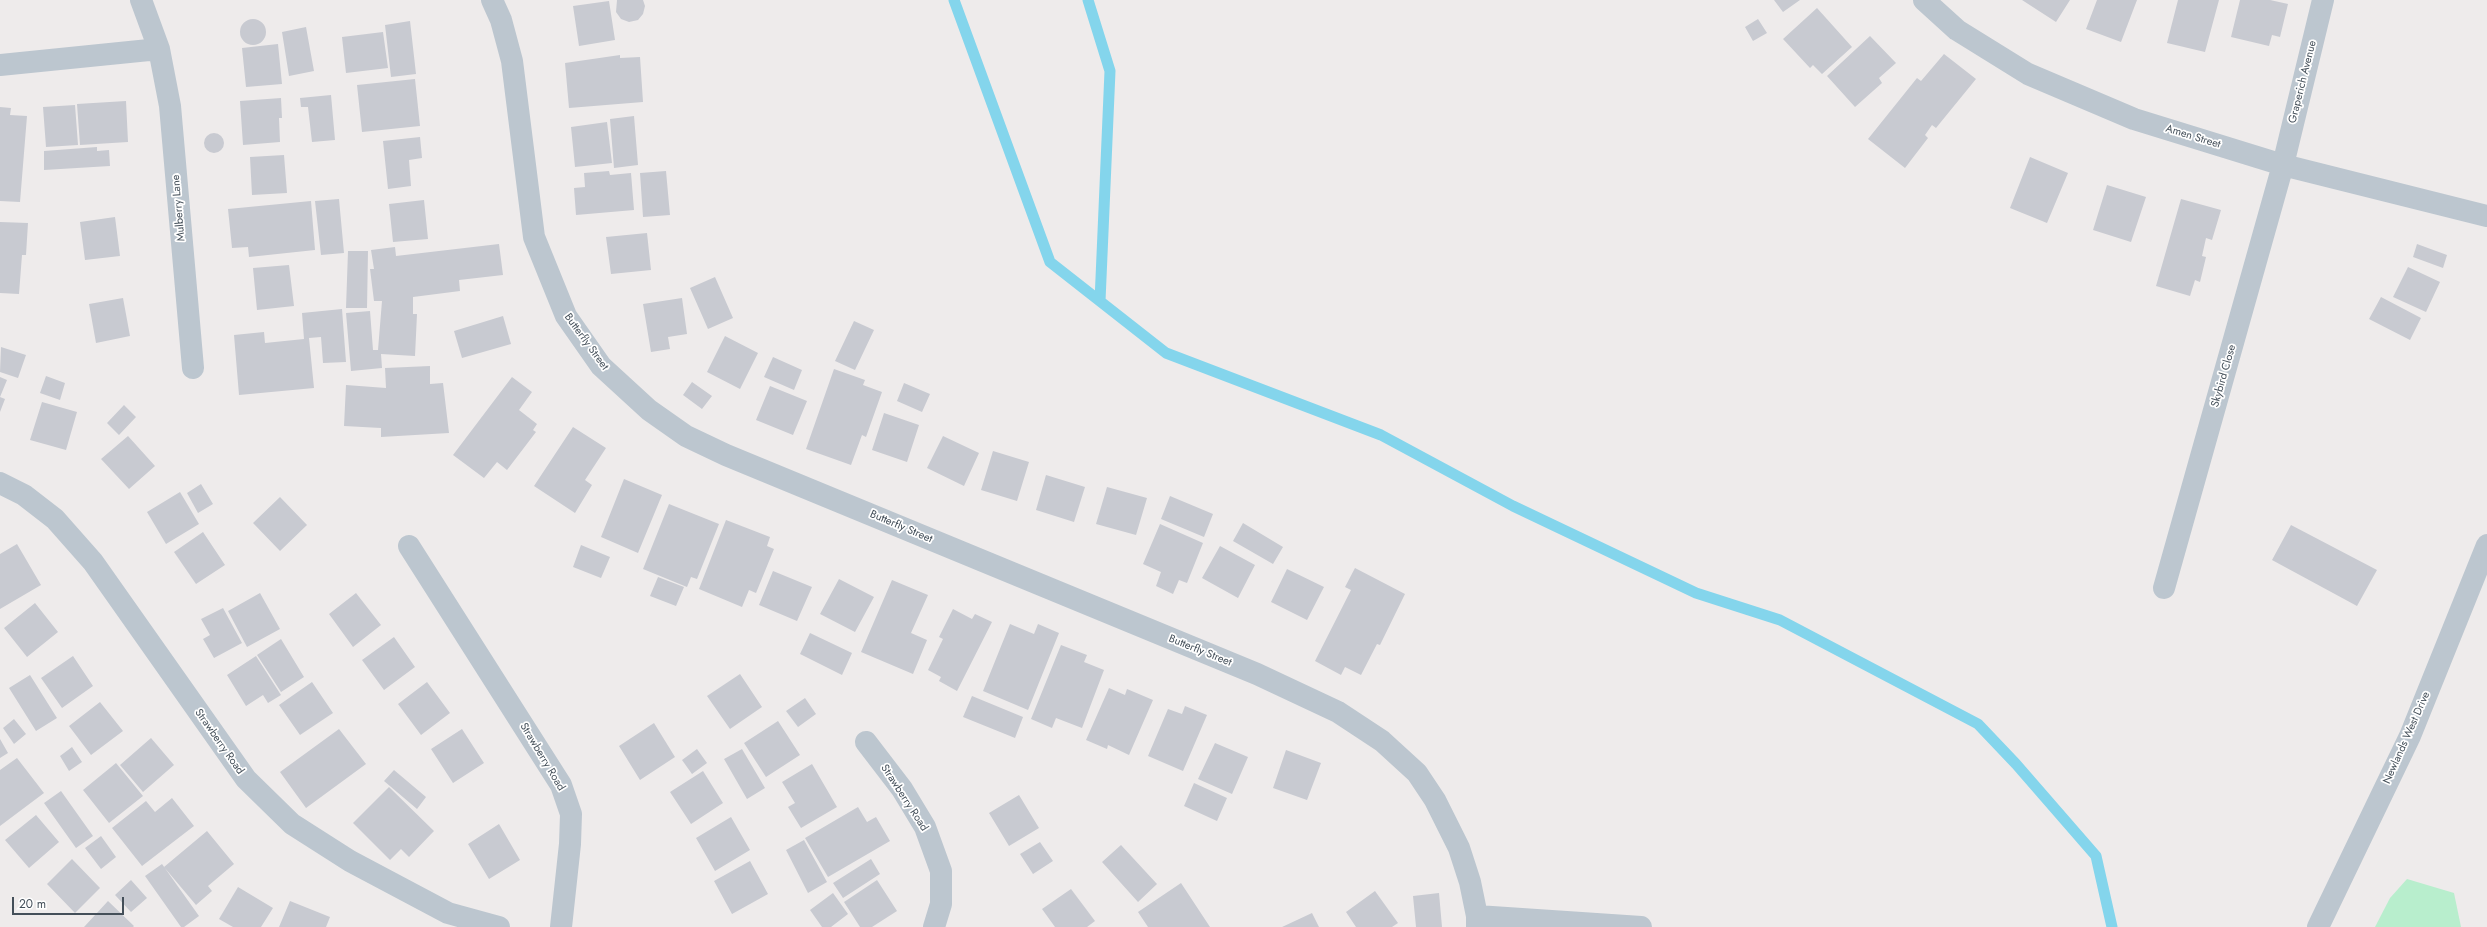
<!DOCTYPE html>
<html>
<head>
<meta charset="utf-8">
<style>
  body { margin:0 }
  #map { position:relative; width:2487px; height:927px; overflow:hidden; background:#eeebeb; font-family:Jost,sans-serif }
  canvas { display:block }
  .scale { position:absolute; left:12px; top:897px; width:112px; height:18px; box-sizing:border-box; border:2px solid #444f59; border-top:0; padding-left:5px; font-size:12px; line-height:14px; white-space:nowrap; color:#444f59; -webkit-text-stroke:3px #fff; paint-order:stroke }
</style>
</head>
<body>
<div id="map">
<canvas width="2487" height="927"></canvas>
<div class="scale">20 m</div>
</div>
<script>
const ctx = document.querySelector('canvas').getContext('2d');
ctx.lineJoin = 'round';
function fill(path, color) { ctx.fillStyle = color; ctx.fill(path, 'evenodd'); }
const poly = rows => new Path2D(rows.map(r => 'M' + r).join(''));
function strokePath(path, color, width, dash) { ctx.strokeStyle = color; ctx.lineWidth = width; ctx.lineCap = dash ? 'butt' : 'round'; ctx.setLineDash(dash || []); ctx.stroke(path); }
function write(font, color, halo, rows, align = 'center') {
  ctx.font = font + ' Jost,sans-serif'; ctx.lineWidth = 3.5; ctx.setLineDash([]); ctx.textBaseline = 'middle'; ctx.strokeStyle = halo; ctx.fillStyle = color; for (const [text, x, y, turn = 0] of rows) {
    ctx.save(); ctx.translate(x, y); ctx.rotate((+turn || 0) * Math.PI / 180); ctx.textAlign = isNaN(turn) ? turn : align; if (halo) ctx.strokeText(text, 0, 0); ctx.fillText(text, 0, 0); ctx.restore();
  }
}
fill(poly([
  [2407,879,2454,893,2461,927,2375,927,2390,898]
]), '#b8eecd');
strokePath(poly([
  [954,0,1050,262,1166,353,1381,435,1513,506,1696,593,1780,620,1978,724,2016,764,2096,856,2112,927],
  [1088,0,1110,71,1100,301]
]), '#84d5ec', 11);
fill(poly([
  [617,0,643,0,645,6,643,14,638,20,629,22,621,19,616,12],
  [1774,0,1800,0,1783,12],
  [2022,0,2070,0,2056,22],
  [2097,0,2137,0,2121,42,2086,29],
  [2178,0,2219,0,2205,52,2167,43],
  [2240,0,2270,0,2288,4,2280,37,2272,35,2269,46,2231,37],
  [609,1,615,40,579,46,573,6],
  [1817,8,1852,47,1822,74,1813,65,1810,68,1783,39],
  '240 32a13 13 0 1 1 26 0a13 13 0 1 1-26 0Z',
  [1758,19,1767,33,1753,41,1745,27],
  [410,21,416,74,391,77,385,25],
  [306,27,314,71,289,76,282,32],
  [383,32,388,68,346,73,342,37],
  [1870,36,1896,63,1879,78,1882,83,1855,107,1827,76],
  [278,44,282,84,246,87,242,48],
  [1944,54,1976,79,1936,128,1932,125,1925,135,1928,138,1905,168,1868,139,1917,78,1921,81],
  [620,55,620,58,640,57,643,102,569,108,565,63],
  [415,79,420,126,362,132,357,85],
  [331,95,335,140,312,142,308,107,301,107,300,98],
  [281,98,282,118,279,118,280,142,243,145,240,101],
  [126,101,128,142,80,145,77,104],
  [75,105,78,145,46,147,43,107],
  [0,107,11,108,10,115,27,116,20,202,0,201],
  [634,116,638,165,614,168,610,119],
  [607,122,612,163,575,167,571,127],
  '204 143a10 10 0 1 1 20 0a10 10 0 1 1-20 0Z',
  [420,137,422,158,409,160,411,186,388,189,383,141],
  [97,147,97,151,109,150,110,166,44,170,44,151],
  [284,155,287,193,252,195,250,157],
  [2030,157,2068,173,2047,223,2010,208],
  [609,171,610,175,631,173,634,210,576,215,574,188,585,187,584,173],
  [666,171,670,215,643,217,640,173],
  [2107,185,2146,197,2131,242,2093,230],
  [339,199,344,253,321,255,315,201],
  [2181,199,2221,210,2212,240,2206,238,2202,256,2206,257,2200,282,2195,280,2190,296,2156,286],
  [424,200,428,239,393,242,389,204],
  [311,201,315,250,249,257,248,247,232,248,228,209],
  [115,217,120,256,85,260,80,222],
  [0,222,28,223,26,255,22,255,19,294,0,293],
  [647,233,651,270,611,274,606,237],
  [499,244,503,275,459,280,460,291,413,297,413,314,417,314,415,356,381,354,382,368,351,371,346,313,370,311,373,350,378,350,382,301,374,301,370,269,374,269,371,250,395,247,396,256],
  [2417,244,2447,255,2443,268,2413,257],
  [348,251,368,251,367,308,346,308],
  [289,265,294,306,257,310,253,268],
  [2408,267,2440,282,2426,312,2393,297],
  [715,277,733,318,708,329,690,288],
  [2381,297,2421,318,2410,340,2369,319],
  [123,298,130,336,96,343,89,304],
  [682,298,687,334,668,337,670,349,651,352,643,304],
  [342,309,346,362,323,363,321,337,309,338,314,388,239,395,234,335,264,332,265,343,304,339,302,313],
  [503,316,511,344,462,358,454,331],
  [854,321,874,330,855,370,835,361],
  [725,336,758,353,740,389,707,372],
  [1,347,26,355,18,378,0,372],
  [773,357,802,370,794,390,764,377],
  [430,366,430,384,443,383,449,433,381,437,381,428,344,426,346,385,386,388,385,368],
  [834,369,865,380,863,385,882,392,866,437,862,435,851,465,806,449],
  [46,376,65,383,60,400,40,393],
  [0,377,7,380,0,397],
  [512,377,532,392,519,410,537,424,533,430,536,432,507,470,497,462,484,478,453,455],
  [692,382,712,396,702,409,683,395],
  [904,383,930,394,922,412,897,401],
  [770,386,807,401,793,435,756,420],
  [0,397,5,399,0,412],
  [42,402,77,412,66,450,30,440],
  [124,405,136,417,119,435,107,423],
  [884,413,919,425,907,462,872,450],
  [573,427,606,448,585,480,592,485,575,513,534,486],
  [128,436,155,466,129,489,101,459],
  [943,436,979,453,964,486,927,468],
  [993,451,1029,462,1017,501,981,490],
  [1046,475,1085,487,1074,522,1036,510],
  [624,479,662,495,638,553,601,537],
  [201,484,213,504,198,513,187,493],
  [1107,487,1147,498,1136,535,1096,524],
  [180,492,199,524,166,544,147,512],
  [1170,496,1213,514,1204,537,1161,519],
  [280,497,307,525,280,551,253,523],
  [669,504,719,524,697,579,691,577,687,587,643,569],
  [726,520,770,537,767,546,774,549,756,593,749,590,742,607,699,589],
  [1243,523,1283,547,1273,564,1233,541],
  [1160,524,1203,543,1187,583,1179,580,1173,594,1156,586,1161,572,1143,564],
  [2291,525,2377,570,2357,606,2272,560],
  [203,532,225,565,196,584,174,552],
  [17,544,41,585,0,609,0,554],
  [581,545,610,557,601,578,573,567],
  [1220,546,1255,565,1238,598,1202,578],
  [1355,568,1405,594,1380,645,1377,644,1361,675,1345,667,1341,675,1315,661,1351,590,1345,587],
  [1287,569,1324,587,1307,620,1271,602],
  [773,571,812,587,797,621,759,605],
  [658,577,684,587,676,606,650,596],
  [839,579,874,597,855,632,820,614],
  [892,580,928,595,911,633,927,640,913,674,861,652],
  [260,593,280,629,247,647,228,611],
  [356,593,381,625,353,647,329,614],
  [35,603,58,632,27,657,4,628],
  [223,608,242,643,214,658,203,639,210,635,201,619],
  [953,609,972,619,975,614,992,622,957,691,939,681,941,677,928,670,943,639,939,637],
  [1010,624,1034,634,1038,624,1059,633,1028,710,983,691],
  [810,633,852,653,842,675,800,654],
  [394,637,415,667,384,690,362,660],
  [281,639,304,677,281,692,257,655],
  [1061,645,1087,655,1084,662,1104,670,1082,728,1056,718,1052,728,1031,719],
  [73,656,93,686,62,708,41,678],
  [256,656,281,695,268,703,263,695,246,706,227,675],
  [740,674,762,707,730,729,707,696],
  [30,675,57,718,36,731,9,688],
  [312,682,333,713,300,735,279,705],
  [427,682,450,713,421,735,398,704],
  [1109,688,1125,695,1127,689,1153,700,1129,755,1108,745,1107,749,1086,740],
  [972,696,1023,717,1015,738,963,717],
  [805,698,816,714,798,727,786,711],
  [100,702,123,731,91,755,69,726],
  [1185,706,1207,715,1183,771,1148,756,1168,709,1182,714],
  [14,719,26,734,14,744,3,728],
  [778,721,800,755,766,777,744,743],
  [654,723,675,757,640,780,619,746],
  [339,729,366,764,306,808,280,772],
  [462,729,484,763,453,783,431,749],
  [151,738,174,765,143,792,120,765],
  [0,739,8,753,0,758],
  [1215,743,1248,757,1232,794,1198,779],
  [72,747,82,762,69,771,60,756],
  [697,749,707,763,692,774,682,760],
  [742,749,765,788,747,799,724,759],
  [1286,750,1321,763,1307,800,1273,788],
  [17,758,44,793,0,826,0,770],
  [116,763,143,796,109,823,83,790],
  [812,764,837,807,801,828,788,807,795,803,782,782],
  [394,770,426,797,417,809,384,781],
  [703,771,723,803,691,824,670,792],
  [1194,783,1227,798,1217,821,1184,806],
  [389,787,434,831,409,857,401,849,390,860,353,823],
  [61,791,93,836,76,848,44,803],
  [1019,795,1039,828,1009,846,989,813],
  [172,798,194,826,142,866,112,828,146,801,155,812],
  [858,807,867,822,876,817,890,841,828,877,805,838],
  [36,815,59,842,29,868,5,840],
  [731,817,750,850,715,871,696,838],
  [499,824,520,860,489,879,468,844],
  [207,831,234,864,208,886,212,891,196,905,164,867],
  [101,836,116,857,101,869,85,848],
  [804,840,827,882,808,893,786,850],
  [1040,842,1053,861,1033,874,1020,854],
  [1121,845,1157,884,1138,902,1102,862],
  [72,859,100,888,75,913,47,884],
  [871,859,880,874,843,898,833,883],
  [750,861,768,894,732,914,714,881],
  [162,864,199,916,184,927,181,927,145,876],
  [131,880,147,898,131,912,115,895],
  [877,880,897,911,872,927,860,927,844,902],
  [1181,883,1210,927,1148,927,1138,912],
  [238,887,273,908,261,927,233,927,219,919],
  [1071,889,1095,921,1087,927,1055,927,1042,909],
  [1375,891,1398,923,1392,927,1356,927,1346,912],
  [833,893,848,914,831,927,822,927,810,910],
  [1439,893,1442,927,1416,927,1413,896],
  [108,901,134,926,133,927,84,927],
  [290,901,330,917,326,927,279,927],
  [1312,913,1319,927,1282,927]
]), '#c8cad1');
strokePath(poly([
  [141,0,159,49,170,106,193,368],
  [492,0,501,20,512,61,534,237,566,316,601,366,649,410,686,436,726,455,1257,674,1338,712,1382,741,1417,773,1435,800,1459,848,1470,882,1477,916,1477,927],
  [1924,0,1957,30,2028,74,2134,119,2283,165,2487,216],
  [0,65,159,49],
  [0,483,24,495,55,519,93,562,246,779,292,824,350,861,448,913,499,927],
  [409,546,561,785,571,814,570,844,561,927],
  [2164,588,2283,165,2323,0],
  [866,742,902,789,925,827,941,871,941,904,934,927],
  [1477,916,1641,927]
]), '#bcc6cf', 22);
strokePath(poly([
  [2318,927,2410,736,2487,545]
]), '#bcc6cf', 22);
write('11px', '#444f59', '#fff', [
  ["Graperich Avenue",2303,82,-76],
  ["Amen Street",2193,137,17],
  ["Mulberry Lane",179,208,-95],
  ["Butterfly Street",586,342,54],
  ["Skybird Close",2224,376,-74],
  ["Butterfly Street",901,527,23],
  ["Butterfly Street",1200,651,22],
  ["Newlands West Drive",2407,738,-66],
  ["Strawberry Road",219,742,55],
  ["Strawberry Road",542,757,59],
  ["Strawberry Road",904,798,57]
]);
</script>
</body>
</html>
